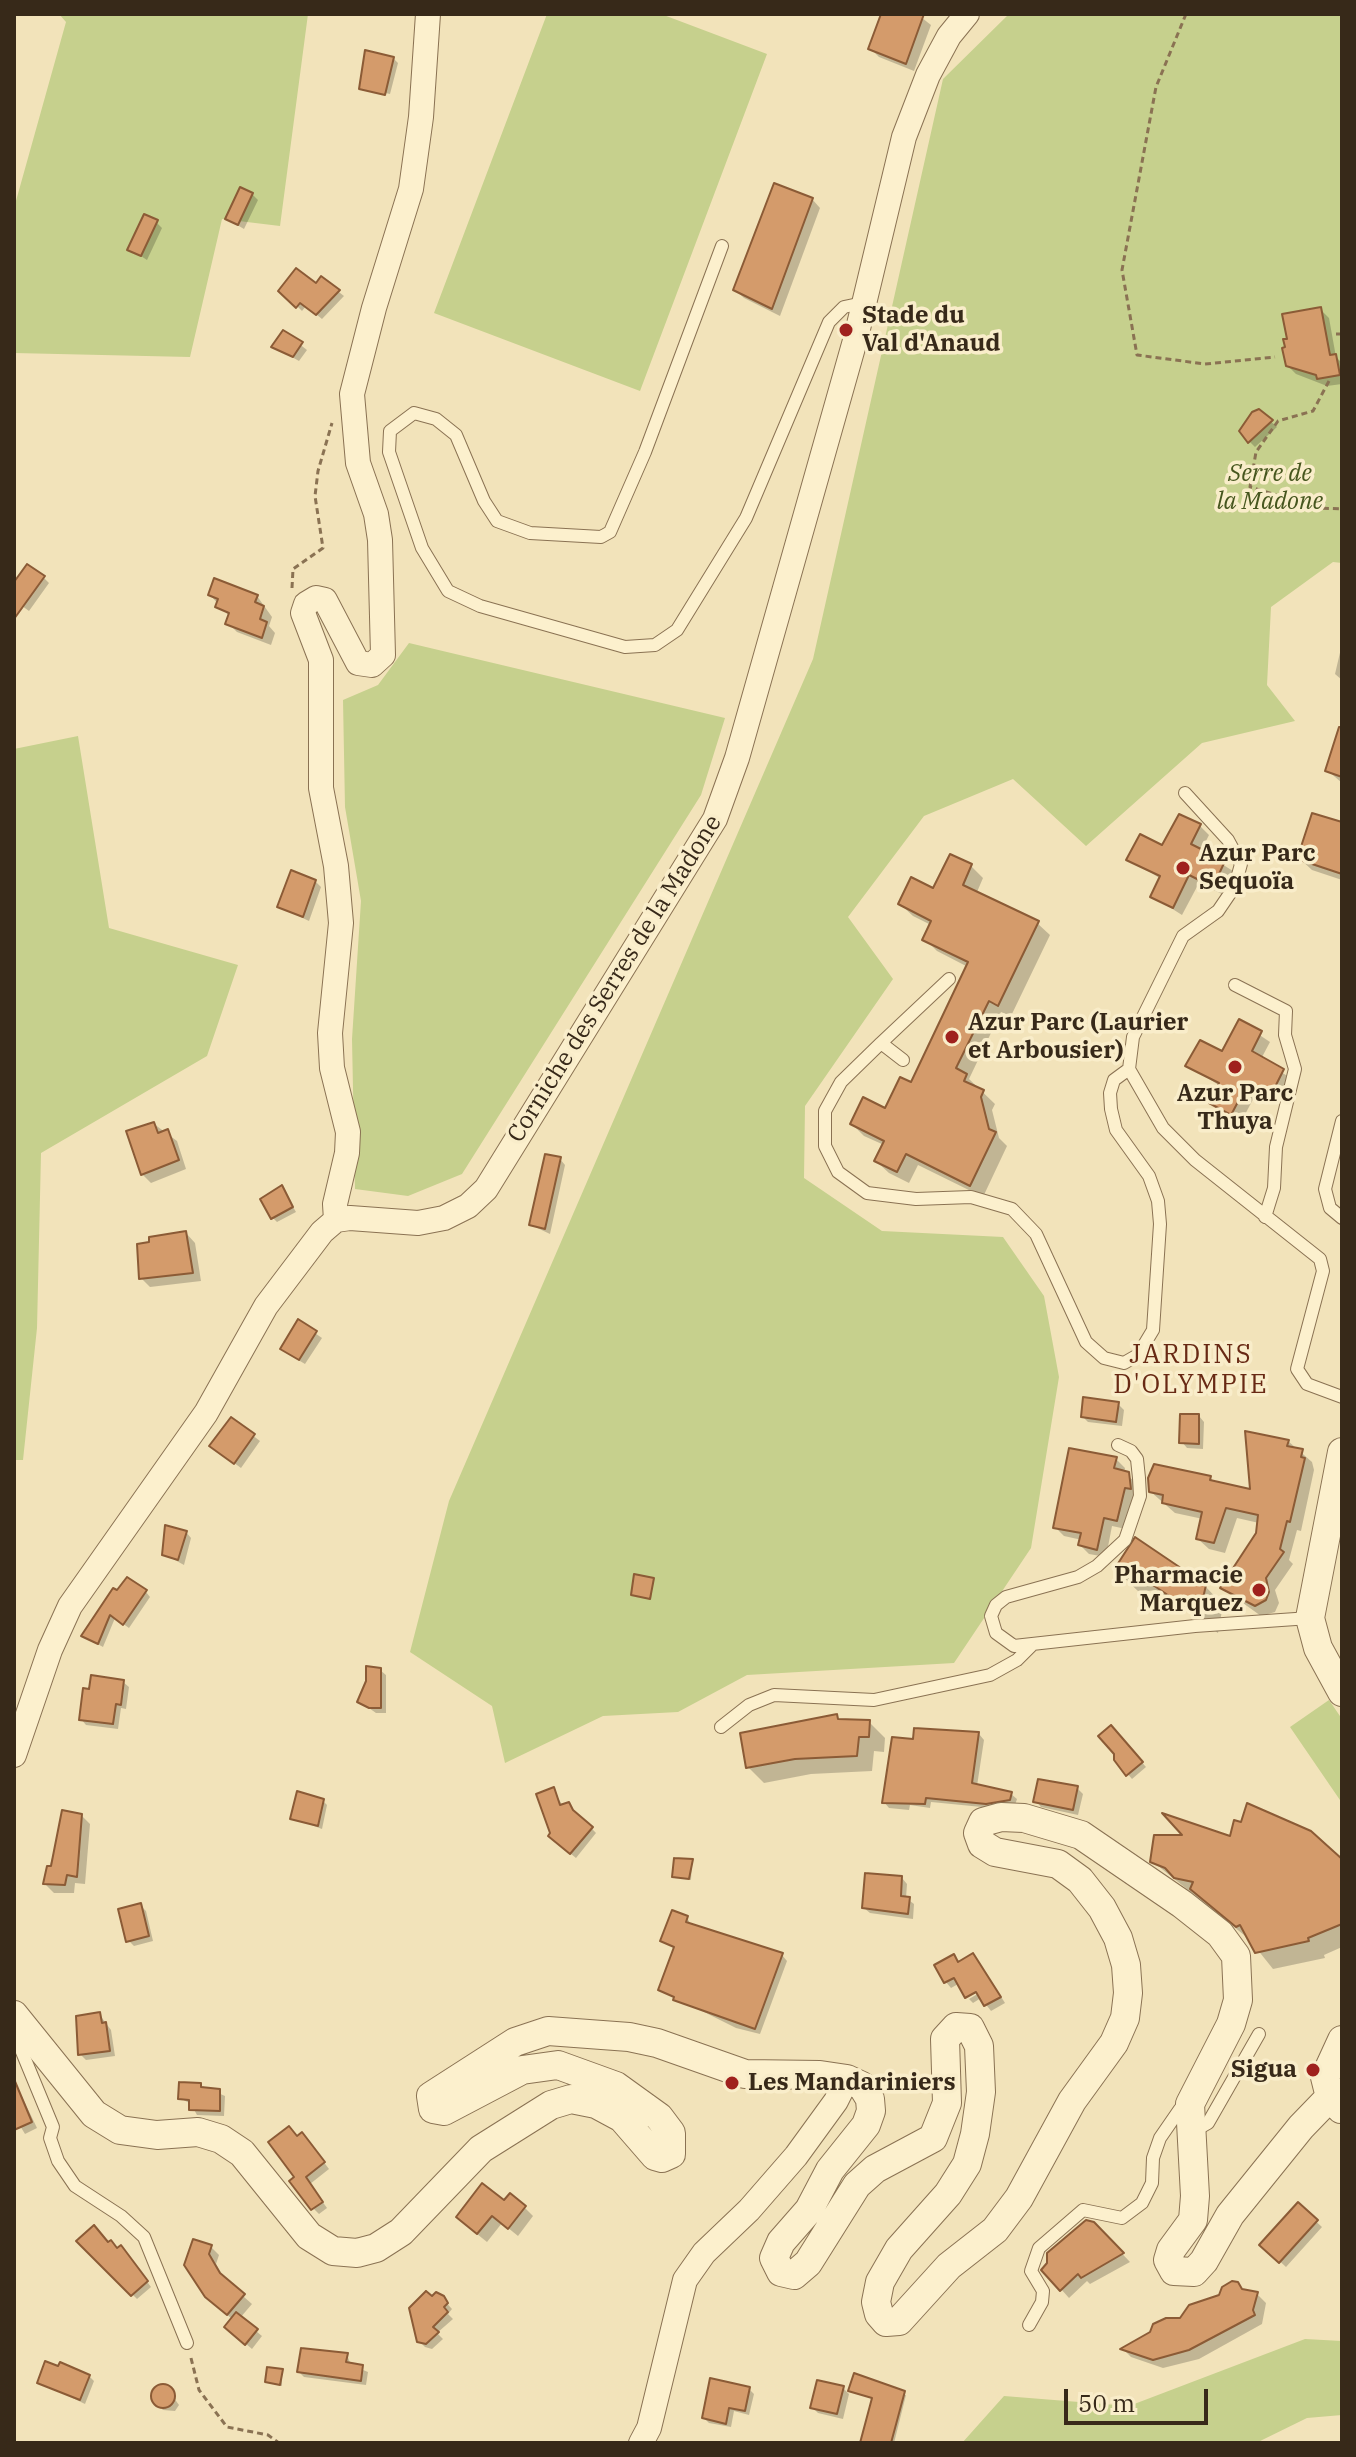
<!DOCTYPE html>
<html>
<head>
<meta charset="utf-8">
<style>
  body { margin:0 }
  #map { position:relative; width:1356px; height:2457px; overflow:hidden; background:#f2e3ba; font-family:"IBM Plex Serif",serif }
  canvas { display:block }
  .frame { position:absolute; inset:0; border:16px solid #372919; pointer-events:none }
  .scale { position:absolute; left:1064px; top:2389px; width:144px; height:36px; box-sizing:border-box; border:4px solid #372919; border-top:0; padding-left:10px; font-size:24px; line-height:28px; white-space:nowrap; color:#372919; -webkit-text-stroke:6px #f9edca; paint-order:stroke }
</style>
</head>
<body>
<div id="map">
<canvas width="1356" height="2457"></canvas>
<div class="frame"></div>
<div class="scale">50 m</div>
</div>
<script>
const ctx = document.querySelector('canvas').getContext('2d');
ctx.lineJoin = 'round';
function fill(path, color) { ctx.fillStyle = color; ctx.fill(path, 'evenodd'); }
const poly = rows => new Path2D(rows.map(r => 'M' + r).join(''));
function strokePath(path, color, width, dash) { ctx.strokeStyle = color; ctx.lineWidth = width; ctx.lineCap = dash ? 'butt' : 'round'; ctx.setLineDash(dash || []); ctx.stroke(path); }
function write(font, color, halo, rows, align = 'center') {
  ctx.font = font + ' "IBM Plex Serif",serif'; ctx.lineWidth = 7; ctx.setLineDash([]); ctx.textBaseline = 'middle'; ctx.strokeStyle = halo; ctx.fillStyle = color; for (const [text, x, y, turn = 0] of rows) {
    ctx.save(); ctx.translate(x, y); ctx.rotate((+turn || 0) * Math.PI / 180); ctx.textAlign = isNaN(turn) ? turn : align; if (halo) ctx.strokeText(text, 0, 0); ctx.fillText(text, 0, 0); ctx.restore();
  }
}
fill(poly([
  [59,14,308,14,280,226,222,219,190,357,14,353,14,208,66,22],
  [547,14,661,14,767,54,640,391,434,313],
  [1009,14,1342,14,1342,563,1333,562,1271,607,1267,685,1295,721,1202,743,1086,846,1013,779,924,816,848,917,893,979,805,1106,804,1178,882,1231,1003,1237,1044,1296,1059,1377,1031,1548,954,1663,747,1675,678,1712,603,1716,505,1763,492,1706,410,1652,449,1501,813,659,943,79],
  [409,643,725,718,701,795,462,1174,408,1196,355,1189,352,1039,361,901,345,807,343,700,378,685],
  [78,736,109,928,238,965,207,1056,41,1153,37,1328,23,1460,14,1460,14,749],
  [1329,1700,1342,1719,1342,1803,1290,1727],
  [1305,2339,1342,2341,1342,2415,1307,2418,1256,2443,962,2443,1004,2396,1129,2406]
]), '#c6d08d');
fill(poly([
  [883,14,917,14,931,25,914,71,879,57,870,48],
  [393,58,398,63,390,94,363,88,363,91,361,89],
  [252,194,258,200,244,229,227,219],
  [812,199,820,208,780,316,744,298,735,290],
  [156,222,162,228,147,260,130,249],
  [322,279,344,296,322,319,306,306,302,311,281,290,316,286],
  [1320,309,1329,318,1336,357,1342,363,1342,384,1327,386,1296,374,1287,365],
  [284,332,307,350,299,361,274,347],
  [1259,411,1277,427,1255,447,1249,441],
  [43,577,49,583,29,611,14,600,14,578],
  [210,595,257,596,272,617,269,626,275,633,271,645,237,632,228,623,230,617],
  [1342,644,1342,680,1335,674],
  [1342,725,1342,783,1327,770],
  [1342,824,1342,880,1312,870,1299,858],
  [1200,826,1209,835,1201,851,1233,871,1222,894,1199,883,1182,915,1152,896,1161,879,1129,859,1163,848],
  [951,856,971,866,983,878,977,892,1037,923,1050,935,1011,1016,1001,1012,969,1079,995,1104,992,1110,999,1138,1007,1146,983,1197,918,1165,909,1183,889,1173,876,1161,884,1145,864,1136,852,1124,886,1110,912,1085,968,967,937,951,925,939,931,925,913,916,900,904,934,891],
  [315,881,321,887,309,921,279,907],
  [1240,1022,1270,1042,1261,1059,1292,1079,1281,1102,1258,1090,1241,1122,1212,1102,1220,1086,1188,1065,1223,1054],
  [154,1124,177,1141,186,1169,151,1183,142,1174],
  [560,1159,565,1165,550,1234,531,1225],
  [282,1188,296,1212,277,1222,272,1217],
  [186,1233,195,1243,201,1281,150,1287,141,1278],
  [299,1322,322,1338,305,1364,288,1354],
  [1118,1404,1124,1410,1122,1426,1088,1422,1083,1417],
  [1199,1416,1204,1422,1203,1449,1187,1448,1182,1442],
  [231,1419,260,1441,241,1468,211,1446],
  [1288,1441,1312,1462,1314,1470,1301,1531,1297,1530,1289,1560,1293,1564,1275,1590,1279,1603,1275,1612,1261,1616,1222,1588,1258,1534,1259,1523,1237,1518,1225,1553,1209,1549,1198,1539,1203,1519,1175,1513,1151,1492,1210,1478,1216,1483,1252,1491],
  [1116,1459,1125,1468,1124,1473,1138,1484,1139,1496,1134,1496,1126,1529,1112,1526,1106,1557,1089,1554,1080,1545,1082,1540,1064,1536,1055,1527],
  [186,1532,191,1538,184,1565,164,1554],
  [1119,1565,1205,1586,1223,1605,1218,1633,1156,1590,1139,1592,1120,1574],
  [653,1580,651,1600,633,1594],
  [114,1591,146,1592,150,1597,129,1628,115,1618,103,1647,83,1636],
  [380,1670,386,1675,386,1713,376,1713,359,1701],
  [123,1682,129,1687,126,1709,121,1708,118,1729,86,1725,81,1719],
  [836,1717,841,1721,869,1722,885,1738,884,1752,874,1751,872,1771,811,1774,764,1783,748,1767],
  [1111,1727,1146,1767,1132,1779,1116,1760],
  [979,1734,984,1740,977,1786,1011,1794,1017,1799,1015,1805,992,1808,931,1802,930,1808,910,1805,909,1810,889,1808,884,1802,915,1741],
  [1077,1788,1083,1794,1078,1815,1041,1807,1036,1801],
  [553,1790,563,1806,568,1804,596,1833,576,1858,555,1841],
  [323,1801,327,1805,322,1829,292,1818],
  [1248,1805,1310,1833,1342,1860,1342,1947,1324,1955,1325,1958,1273,1969,1249,1939,1152,1861,1231,1838,1242,1824],
  [64,1812,81,1815,90,1824,85,1884,75,1883,74,1893,54,1893,45,1884],
  [692,1861,691,1880,674,1876],
  [902,1878,907,1884,906,1898,914,1904,913,1919,870,1913,864,1908],
  [140,1905,146,1911,153,1941,134,1946,128,1940],
  [687,1918,692,1926,782,1955,787,1961,760,2034,736,2028,660,1990,675,1949,662,1940],
  [953,1957,990,1979,1005,2003,991,2011,981,1998,973,2003,969,1999,986,1989,960,1983,951,1988,946,1982],
  [99,2014,111,2030,115,2056,86,2060,80,2054],
  [14,2080,37,2128,25,2134,14,2116],
  [200,2085,225,2096,224,2116,197,2115,191,2104,180,2098],
  [297,2138,307,2140,329,2169,310,2184,327,2208,319,2214,313,2208],
  [504,2203,525,2208,533,2216,518,2236,502,2223,487,2242,467,2226],
  [1298,2205,1322,2227,1286,2267,1262,2245],
  [1093,2223,1130,2262,1090,2284,1087,2281,1069,2298,1044,2270],
  [79,2241,109,2245,125,2252,151,2287,137,2299],
  [194,2242,211,2247,219,2255,216,2264,226,2281,252,2304,240,2318,262,2336,252,2349,232,2332,232,2319,216,2305],
  [1244,2291,1257,2294,1266,2303,1262,2324,1199,2359,1163,2368,1131,2357,1123,2349],
  [442,2298,452,2309,448,2314,453,2319,437,2333,443,2339,432,2349,425,2347,419,2341,432,2299],
  [347,2355,351,2365,368,2372,366,2385,304,2377,299,2372],
  [282,2371,282,2386,267,2382],
  [89,2376,94,2381,85,2404,39,2382],
  [166,2387,179,2405,175,2411,163,2410,157,2404,153,2395,157,2388],
  [843,2388,849,2394,843,2419,818,2413,813,2408],
  [749,2389,754,2394,749,2415,734,2411,731,2427,709,2423,704,2418],
  [850,2390,906,2395,894,2443,863,2443,874,2399]
]), '#0003');
const building = poly([
  [881,14,924,14,906,64,868,49,881,14],
  [365,50,394,57,385,95,359,89,365,50],
  [774,183,813,198,772,309,733,290,774,183],
  [240,187,253,193,238,225,225,219,240,187],
  [144,214,158,220,141,256,127,250,144,214],
  [296,268,316,283,321,276,340,290,316,315,300,303,296,308,278,291,296,268],
  [1321,307,1330,355,1336,354,1340,375,1317,379,1316,375,1286,366,1282,348,1285,347,1283,339,1287,339,1282,314,1321,307],
  [283,330,303,342,293,357,271,347,283,330],
  [1259,409,1273,420,1248,443,1239,431,1252,412,1259,409],
  [27,564,45,576,14,619,14,582,27,564],
  [214,578,258,595,255,602,264,606,260,619,267,622,262,638,225,624,229,613,215,607,218,599,208,595,214,578],
  [1339,727,1342,727,1342,777,1325,771,1339,727],
  [1312,813,1342,822,1342,874,1297,859,1312,813],
  [1179,814,1201,824,1191,844,1225,861,1213,887,1189,875,1173,908,1150,897,1160,876,1126,860,1140,834,1162,845,1179,814],
  [950,854,972,864,963,885,1039,921,998,1006,989,1001,956,1068,967,1074,964,1081,984,1090,981,1097,989,1129,996,1132,970,1186,906,1154,897,1172,874,1161,884,1141,850,1124,863,1097,885,1108,900,1077,911,1082,968,962,922,940,931,921,898,904,911,877,933,888,950,854],
  [291,870,316,880,303,917,277,907,291,870],
  [1239,1019,1262,1031,1252,1051,1284,1069,1271,1095,1248,1083,1231,1115,1209,1103,1219,1083,1185,1066,1200,1040,1222,1051,1239,1019],
  [154,1122,158,1133,168,1129,179,1160,141,1175,126,1131,154,1122],
  [545,1154,561,1157,545,1229,529,1225,545,1154],
  [282,1185,293,1207,271,1219,260,1199,282,1185],
  [186,1231,193,1273,139,1279,137,1244,149,1242,149,1237,186,1231],
  [298,1319,317,1331,299,1360,280,1349,298,1319],
  [1083,1397,1119,1402,1116,1422,1081,1417,1083,1397],
  [1180,1414,1199,1414,1199,1444,1179,1443,1180,1414],
  [231,1417,255,1434,234,1464,209,1446,231,1417],
  [1245,1431,1289,1440,1287,1446,1303,1449,1301,1457,1305,1458,1290,1522,1287,1521,1280,1549,1284,1552,1266,1578,1269,1592,1266,1600,1255,1606,1220,1588,1256,1533,1258,1515,1226,1508,1214,1543,1196,1539,1202,1512,1162,1503,1163,1495,1149,1492,1148,1478,1154,1464,1211,1476,1210,1480,1250,1489,1245,1431],
  [1069,1448,1117,1457,1114,1468,1129,1472,1131,1489,1125,1488,1117,1521,1104,1518,1097,1550,1078,1545,1081,1533,1053,1528,1069,1448],
  [165,1525,187,1531,178,1560,162,1555,165,1525],
  [1135,1537,1206,1585,1199,1616,1135,1573,1118,1574,1117,1565,1135,1537],
  [634,1574,654,1578,650,1599,631,1595,634,1574],
  [127,1577,147,1590,123,1625,110,1615,98,1644,81,1636,113,1588,117,1590,127,1577],
  [366,1666,381,1668,381,1708,369,1708,357,1702,366,1681,366,1666],
  [91,1675,124,1680,121,1705,116,1704,113,1724,79,1720,83,1688,89,1689,91,1675],
  [837,1714,838,1719,870,1720,869,1737,859,1737,857,1756,795,1759,746,1768,740,1733,837,1714],
  [1111,1725,1143,1762,1126,1776,1114,1760,1114,1754,1098,1736,1111,1725],
  [914,1728,979,1732,972,1783,1012,1792,1010,1800,986,1804,926,1798,925,1804,882,1803,892,1737,913,1739,914,1728],
  [1038,1779,1078,1786,1073,1810,1033,1802,1038,1779],
  [554,1787,560,1805,569,1802,573,1810,593,1827,570,1854,548,1836,550,1833,536,1794,554,1787],
  [297,1791,324,1799,318,1826,290,1819,297,1791],
  [1247,1803,1311,1831,1342,1859,1342,1924,1308,1938,1309,1941,1255,1953,1240,1925,1236,1927,1190,1889,1193,1882,1174,1878,1165,1868,1150,1862,1154,1835,1182,1835,1162,1813,1230,1836,1234,1820,1241,1822,1247,1803],
  [62,1810,82,1814,77,1877,67,1875,65,1885,43,1884,47,1866,51,1866,62,1810],
  [674,1858,693,1859,689,1879,672,1877,674,1858],
  [865,1873,902,1876,901,1896,910,1897,908,1914,862,1908,865,1873],
  [141,1903,149,1936,126,1942,118,1909,141,1903],
  [672,1910,688,1916,686,1922,783,1953,755,2029,673,2000,674,1997,658,1990,674,1947,660,1941,672,1910],
  [973,1953,1001,1997,984,2006,976,1992,965,1998,954,1978,944,1983,934,1965,954,1954,958,1962,973,1953],
  [100,2012,102,2023,106,2022,110,2051,78,2055,76,2016,100,2012],
  [14,2079,32,2122,14,2130,14,2079],
  [179,2082,201,2083,201,2087,220,2089,220,2111,189,2110,189,2100,178,2099,179,2082],
  [289,2126,297,2136,302,2132,325,2162,306,2177,323,2202,311,2210,289,2181,294,2177,268,2142,289,2126],
  [482,2183,504,2200,510,2193,526,2206,508,2229,492,2216,477,2234,456,2217,482,2183],
  [1298,2202,1318,2220,1279,2263,1259,2245,1298,2202],
  [1086,2220,1094,2222,1124,2253,1081,2278,1078,2274,1060,2291,1041,2270,1047,2263,1047,2253,1086,2220],
  [94,2225,108,2242,111,2240,117,2248,121,2245,148,2281,131,2296,76,2241,94,2225],
  [193,2239,212,2245,209,2254,220,2273,245,2294,227,2315,205,2297,184,2265,193,2239],
  [1232,2281,1238,2282,1242,2289,1258,2292,1253,2310,1255,2315,1189,2350,1153,2360,1120,2349,1150,2332,1153,2324,1166,2318,1180,2318,1189,2305,1219,2295,1222,2287,1232,2281],
  [426,2291,432,2296,436,2292,444,2296,448,2303,444,2307,448,2312,433,2327,439,2332,426,2344,417,2342,409,2308,426,2291],
  [236,2312,258,2329,245,2345,224,2327,236,2312],
  [301,2348,348,2353,346,2362,363,2365,361,2381,297,2372,301,2348],
  [45,2361,58,2366,60,2362,90,2375,80,2400,37,2383,45,2361],
  [267,2367,283,2369,280,2385,265,2382,267,2367],
  [854,2373,905,2391,891,2443,860,2443,872,2398,848,2391,854,2373],
  [710,2378,750,2387,745,2411,729,2408,726,2424,702,2418,710,2378],
  [817,2380,844,2386,837,2414,810,2408,817,2380],
  '151 2396a12 12 0 1 1 24 0a12 12 0 1 1-24 0Z'
]);
fill(building, '#d49b6b');
strokePath(building, '#8b5b36', 2);
const service = poly([
  [722,246,645,452,610,532,601,537,530,533,497,521,484,501,456,435,436,419,414,413,390,431,389,452,422,548,448,591,480,606,625,647,655,645,677,630,746,518,829,322,844,307,863,303],
  [1185,793,1228,840,1241,864,1235,886,1218,911,1183,936,1133,1037,1129,1069,1163,1128,1195,1160,1320,1259,1323,1271,1297,1369,1307,1384,1342,1397],
  [1235,985,1286,1011,1285,1035,1295,1069,1276,1147,1274,1188,1265,1217],
  [881,1043,949,979],
  [903,1060,881,1043,841,1082,825,1111,825,1146,838,1172,867,1193,916,1199,971,1197,1012,1209,1036,1234,1086,1342,1104,1358,1124,1363,1138,1355,1153,1330,1160,1224,1158,1201,1149,1176,1116,1130,1111,1109,1110,1093,1114,1080,1129,1069],
  [1342,1121,1325,1189,1330,1208,1342,1218],
  [1118,1445,1131,1451,1137,1459,1139,1478,1140,1496,1125,1540,1097,1566,1078,1577,1006,1597,996,1605,991,1616,996,1633,1014,1646,1195,1626,1310,1618],
  [721,1727,749,1705,774,1695,874,1700,990,1675,1017,1660,1032,1645],
  [17,2025,15,2035,53,2127,50,2138,58,2161,75,2186,121,2216,144,2237,187,2343],
  [1194,2131,1208,2123,1259,2034],
  [1029,2325,1042,2302,1043,2291,1031,2271,1039,2248,1083,2210,1122,2218,1142,2203,1152,2183,1153,2158,1160,2138,1180,2109,1187,2105]
]);
const minor = poly([
  [336,1220,335,1204,347,1153,348,1132,332,1068,330,1033,341,923,336,866,321,788,321,660,303,613,306,604,316,598,325,600,358,663,372,665,383,655,380,540,376,514,358,463,352,394,374,308,411,189,421,117,428,14],
  [14,1755,50,1650,70,1606,206,1413,266,1306,322,1232,336,1220,350,1218,418,1223,444,1218,468,1206,486,1189,715,819,737,758,856,337,904,137,928,75,949,36,967,14],
  [641,2443,649,2428,685,2280,704,2253,749,2210,796,2156,836,2101,847,2079]
]);
const tertiary = poly([
  [1342,1452,1310,1618,1318,1648,1342,1692],
  [14,2015,94,2114,120,2130,157,2135,198,2132,221,2139,242,2153,309,2236,333,2251,357,2253,376,2248,401,2232,481,2149,551,2105,571,2099,596,2104,622,2118,655,2156,662,2158,671,2154,671,2133,659,2117,616,2086,558,2065,522,2070,444,2111,433,2109,431,2096,515,2042,548,2031,629,2037,657,2043,745,2074,820,2075,847,2079,862,2086,870,2099,871,2111,866,2125,830,2170,809,2210,781,2242,774,2258,781,2272,794,2275,808,2263,857,2185,875,2169,933,2138,947,2103,945,2039,956,2027,970,2028,979,2046,981,2092,975,2134,967,2164,948,2194,899,2249,880,2282,876,2302,879,2314,886,2322,899,2321,949,2266,995,2230,1019,2198,1072,2101,1114,2043,1125,2018,1128,1993,1126,1965,1118,1938,1102,1908,1080,1880,1058,1864,995,1852,982,1844,978,1833,983,1822,1001,1817,1024,1818,1081,1835,1182,1904,1220,1934,1236,1956,1238,2000,1231,2024,1190,2104,1195,2196,1193,2220,1171,2250,1168,2260,1174,2271,1194,2272,1204,2261,1230,2215,1301,2127,1330,2097],
  [1341,2109,1330,2097,1325,2077,1342,2040]
]);
strokePath(service, '#8a7253', 14);
strokePath(minor, '#8a7253', 26);
strokePath(tertiary, '#8a7253', 30);
strokePath(poly([
  [1186,14,1156,87,1122,270,1137,355,1205,364,1275,357],
  [1336,334,1342,334],
  [1329,381,1313,411,1278,421,1256,452,1250,487,1318,508,1342,509],
  [292,588,293,569,323,548,315,496,318,471,332,423],
  [191,2358,199,2390,227,2427,268,2435,279,2443]
]), '#8a7253', 3, [6, 4]);
strokePath(service, '#fcf0cd', 12);
strokePath(minor, '#fcf0cd', 24);
strokePath(tertiary, '#fcf0cd', 28);
for (const [x, y, r, color] of [
  [846,330,8,"#9f211d"],
  [1183,868,8,"#9f211d"],
  [952,1037,8,"#9f211d"],
  [1235,1067,8,"#9f211d"],
  [1259,1590,8,"#9f211d"],
  [1313,2070,8,"#9f211d"],
  [732,2083,8,"#9f211d"]
]) { const dot = new Path2D(); dot.arc(x, y, r, 0, 2 * Math.PI); ctx.fillStyle = color; ctx.fill(dot); strokePath(dot, '#f9edca', 3); }
write('bold 24px', '#372919', '#f9edca', [
  ["Stade du",862,316],
  ["Val d'Anaud",862,344],
  ["Azur Parc",1199,854],
  ["Sequoïa",1199,882],
  ["Azur Parc (Laurier",968,1023],
  ["et Arbousier)",968,1051],
  ["Azur Parc",1235,1094,"center"],
  ["Thuya",1235,1122,"center"],
  ["Pharmacie",1243,1576,"right"],
  ["Marquez",1243,1604,"right"],
  ["Sigua",1297,2070,"right"],
  ["Les Mandariniers",748,2083]
], 'left');
write('italic 24px', '#46561e', '#f9edca', [
  ["Serre de",1270,474],
  ["la Madone",1270,502]
]);
write('24px', '#372919', '#f9edca', [
  ["Corniche des Serres de la Madone",615,979,-58]
]);
ctx.letterSpacing = '2px';
write('26px', '#682914', '#f9edca', [
  ["JARDINS",1191,1355],
  ["D'OLYMPIE",1191,1385]
]);
ctx.letterSpacing = '0px';
</script>
</body>
</html>
